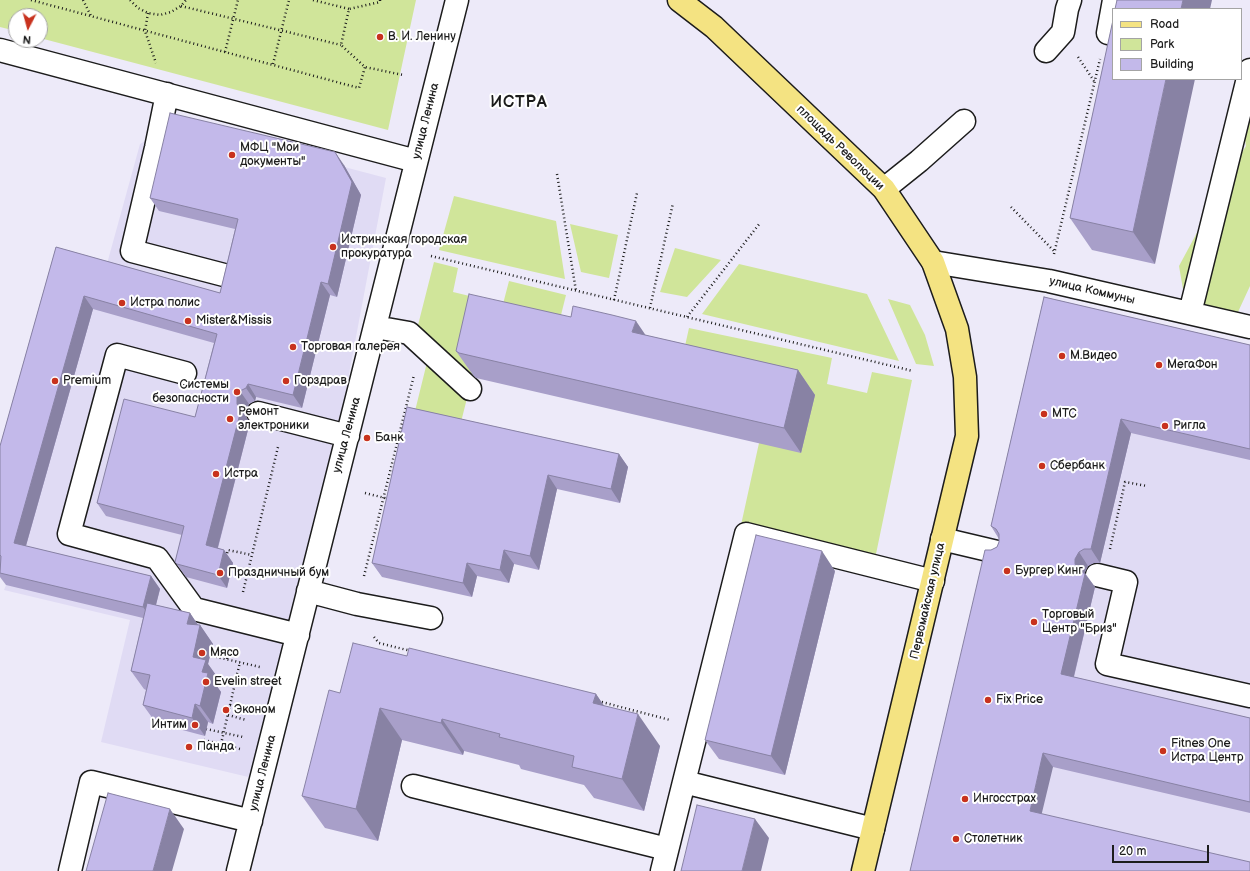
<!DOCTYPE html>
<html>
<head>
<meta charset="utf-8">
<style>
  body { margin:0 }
  #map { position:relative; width:1250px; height:871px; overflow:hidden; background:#edeaf9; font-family:"Balsamiq Sans",sans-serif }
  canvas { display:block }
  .legend { position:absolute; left:1112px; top:8px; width:130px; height:72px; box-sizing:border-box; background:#fff; border:1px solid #a4a4a4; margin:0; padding:5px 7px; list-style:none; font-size:12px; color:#1c1c1c }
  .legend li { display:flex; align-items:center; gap:8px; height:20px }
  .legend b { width:20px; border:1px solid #a4a4a4 }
  .north { position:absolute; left:8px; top:8px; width:40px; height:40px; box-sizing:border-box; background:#fff; border:1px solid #a4a4a4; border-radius:50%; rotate:186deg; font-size:11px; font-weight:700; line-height:16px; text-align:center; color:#1c1c1c }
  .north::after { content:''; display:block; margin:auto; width:14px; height:18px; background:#c8321e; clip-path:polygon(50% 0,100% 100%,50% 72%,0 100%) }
  .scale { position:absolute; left:1112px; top:845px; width:97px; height:18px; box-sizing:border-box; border:2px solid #1c1c1c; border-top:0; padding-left:5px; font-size:12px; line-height:14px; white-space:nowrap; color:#1c1c1c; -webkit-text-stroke:3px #fff; paint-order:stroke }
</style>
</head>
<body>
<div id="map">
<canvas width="1250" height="871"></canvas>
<ul class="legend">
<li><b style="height:5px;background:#f4e382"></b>Road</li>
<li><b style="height:11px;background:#d0e59a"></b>Park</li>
<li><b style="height:11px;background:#c3b9ea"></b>Building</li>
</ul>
<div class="north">N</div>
<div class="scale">20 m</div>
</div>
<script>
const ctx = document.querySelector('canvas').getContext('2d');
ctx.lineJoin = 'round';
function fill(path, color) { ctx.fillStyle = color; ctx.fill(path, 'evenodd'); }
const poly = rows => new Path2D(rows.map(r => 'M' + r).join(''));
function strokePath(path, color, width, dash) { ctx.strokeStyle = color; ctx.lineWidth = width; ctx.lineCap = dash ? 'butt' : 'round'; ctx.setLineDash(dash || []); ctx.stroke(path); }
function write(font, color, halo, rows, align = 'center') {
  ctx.font = font + ' "Balsamiq Sans",sans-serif'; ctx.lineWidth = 4; ctx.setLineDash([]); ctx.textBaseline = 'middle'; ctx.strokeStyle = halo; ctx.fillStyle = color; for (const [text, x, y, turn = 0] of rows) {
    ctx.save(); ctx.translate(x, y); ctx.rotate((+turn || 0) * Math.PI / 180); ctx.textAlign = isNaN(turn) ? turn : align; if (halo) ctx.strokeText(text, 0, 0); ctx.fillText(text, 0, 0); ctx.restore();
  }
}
fill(poly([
  [178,123,386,178,308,591,261,780,101,742,130,620,4,590,6,585,0,490,105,271,140,144],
  [1053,311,1250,356,1250,871,923,871]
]), '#e0dbf4');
fill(poly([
  [0,0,416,0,388,130,40,38,40,16,16,16,16,31,0,27],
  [1250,79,1250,286,1238,312,1185,301,1179,266,1228,175,1246,146,1241,113],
  [454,196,556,221,565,279,439,250],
  [570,224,618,235,609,278,581,272],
  [675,248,721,260,687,297,660,292],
  [434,262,458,268,453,292,503,304,509,281,566,295,556,335,487,319,461,422,415,411,433,338,416,333],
  [739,264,867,294,899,361,702,314],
  [888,299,910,305,925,335,934,366,916,364],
  [689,328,832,358,827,384,867,393,872,372,912,380,876,554,741,525,759,443,681,364]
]), '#d0e59a');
const minor = poly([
  [1108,33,1114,0],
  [0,50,416,161],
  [1046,51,1063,32,1067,9,1070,0],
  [167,94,156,148,132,251,224,275],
  [884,189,919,161,964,121],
  [933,262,1049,281,1250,327],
  [1190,313,1250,70],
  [375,327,409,333,470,389],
  [185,373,117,355,69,534,157,558,194,609,298,635],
  [258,413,348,436],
  [942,539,997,552],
  [1097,575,1126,582,1107,664,1250,696],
  [308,591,357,604,431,618],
  [684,782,746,534,933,581],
  [413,786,667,849],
  [70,871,91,782,251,821],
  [238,871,457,0],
  [662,871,684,782,873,829]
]);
const major = poly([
  [679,0,714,27,884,189,933,262,957,329,965,377,967,436,863,871]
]);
strokePath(minor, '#1c1c1c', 25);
strokePath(major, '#1c1c1c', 25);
strokePath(poly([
  [31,0,359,88,365,67],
  [83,0,91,16],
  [130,0,138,8,148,13,160,15,171,12,181,6,186,0],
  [313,0,349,9],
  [380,0,380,2,349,9,341,45,365,67,403,75],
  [181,6,341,45],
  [148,13,145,31,156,63],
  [225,52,238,0],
  [1078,57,1094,81],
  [273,64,289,0],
  [557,174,576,291],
  [1011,207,1054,251],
  [348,250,361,252],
  [1054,254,1100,59],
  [431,256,913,371],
  [614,300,637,193],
  [650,308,673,203],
  [687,317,760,223],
  [365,493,389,499],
  [1110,549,1125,482,1147,486],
  [226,557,228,550,252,555],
  [364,576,414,375],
  [243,592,278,447],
  [374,637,379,643,411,651],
  [208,655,260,667],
  [227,659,230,648],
  [598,701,670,720],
  [230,705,249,710],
  [228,715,246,720],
  [206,729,243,737],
  [204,740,240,749],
  [221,744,240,662]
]), '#1c1c1c', 2.5, [1, 3]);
strokePath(minor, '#fff', 22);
strokePath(major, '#f4e382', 22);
fill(poly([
  [1113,20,1155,264,1092,250,1070,218],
  [344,165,361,195,337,297,330,295,302,408,256,397,255,401,249,404,246,410,246,417,250,422,218,548,224,550,233,563,227,588,186,577,175,562,182,535,106,516,97,503,195,417,214,343,93,309,26,546,151,576,160,589,156,605,190,613,198,625,200,625,213,644,208,664,218,678,216,685,221,692,213,724,208,722,205,736,156,723,143,705,146,690,144,689,131,671,143,618,6,585,0,577,0,446,56,247,220,293,235,229,159,211,150,198],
  [1044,297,1250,345,1250,460,1131,433,1100,563,1094,563,1088,566,1085,572,1085,573,1095,587,1074,677,1250,718,1250,813,1053,767,910,871,991,550,997,547,999,542,999,539,991,526],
  [645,335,798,370,815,395,801,453,476,378,473,375,456,351],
  [407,407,619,454,628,467,620,503,557,489,539,570,514,564,509,583,477,576,472,597,382,577,372,563],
  [835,571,785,775,719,759,705,740],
  [407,656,596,694,604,706,660,746,644,811,594,798,584,785,521,769,519,765,464,751,463,755,402,740,378,841,325,828,302,796,340,693]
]), '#a89fc9');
fill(poly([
  [1183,0,1212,0,1210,9,1181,9],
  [1166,79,1195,79,1155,264,1133,232],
  [335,152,344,165,361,195,337,297,328,284],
  [321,282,330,295,302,408,293,395],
  [84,296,93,309,23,556,14,543],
  [636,321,653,346,632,332],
  [798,370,815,395,801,453,784,428],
  [248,384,256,397,255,401,246,388],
  [240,391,249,404,246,410,246,417,250,422,215,558,206,545,237,404,237,397],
  [1121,419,1131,433,1100,563,1091,549],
  [619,454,628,467,620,503,611,489],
  [548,475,557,489,539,570,530,556],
  [224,550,233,563,227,588,218,575],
  [504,550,514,564,509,583,500,570],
  [822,551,835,571,785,775,771,756],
  [1079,552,1088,566,1085,572,1085,574,1095,587,1071,688,1061,674,1079,570,1075,564,1075,559],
  [467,563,477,576,472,597,463,583],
  [151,576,160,589,152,620,143,607],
  [190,613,200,628,200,625,213,644,208,664,218,678,216,685,221,692,213,724,200,706,187,624],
  [596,694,618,726,593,703],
  [195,704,208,722,205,736,192,718],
  [380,708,402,740,378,841,356,809],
  [638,714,660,746,644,811,622,779],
  [442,719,464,751,463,755,441,723],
  [1043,753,1053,767,1039,825,1030,811],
  [170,809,184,829,172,871,153,871],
  [755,819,769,838,761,871,742,871]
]), '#8882a4');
const building = poly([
  [1117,0,1183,0,1181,9,1115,9,1117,0],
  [1113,20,1113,79,1166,79,1133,232,1070,218,1113,20],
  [170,113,335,152,352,182,328,284,321,282,293,395,248,384,246,388,240,391,237,397,237,404,241,410,206,545,224,550,218,575,177,564,175,562,184,526,97,503,124,399,195,417,217,334,84,296,14,543,151,576,143,607,0,573,1,556,0,555,0,446,56,247,220,293,238,219,150,198,170,113],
  [469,294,571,317,573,306,612,315,636,321,632,332,798,370,784,428,459,353,456,351,469,294],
  [1044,297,1250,345,1250,449,1121,419,1091,549,1084,549,1079,552,1075,559,1075,564,1079,570,1085,574,1061,674,1250,718,1250,802,1043,753,1030,811,1250,862,1250,871,910,871,985,550,991,550,997,547,999,542,999,534,996,529,991,526,1044,297],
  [407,407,619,454,611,489,548,475,530,556,504,550,500,570,467,563,463,583,372,563,407,407],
  [756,535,822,551,771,756,705,740,756,535],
  [147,603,190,613,187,624,200,625,193,657,206,660,202,672,208,673,200,706,195,704,192,718,143,705,150,675,131,671,147,603],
  [353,643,407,656,409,648,596,694,593,703,638,714,622,779,572,767,574,756,499,737,500,734,442,719,441,723,380,708,356,809,302,796,329,690,340,693,353,643],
  [108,793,170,809,153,871,86,871,108,793],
  [697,805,755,819,742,871,681,871,697,805]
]);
fill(building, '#c3b9ea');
strokePath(building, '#8882a4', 1);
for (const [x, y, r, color] of [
  [380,37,4,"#c8321e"],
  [232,155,4,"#c8321e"],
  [333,247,4,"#c8321e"],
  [122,303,4,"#c8321e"],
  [188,321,4,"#c8321e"],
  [293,347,4,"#c8321e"],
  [1062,356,4,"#c8321e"],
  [1159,365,4,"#c8321e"],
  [55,381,4,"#c8321e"],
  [286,381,4,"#c8321e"],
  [237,392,4,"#c8321e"],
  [1044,414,4,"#c8321e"],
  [230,419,4,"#c8321e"],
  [1165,426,4,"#c8321e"],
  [367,438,4,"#c8321e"],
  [1042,466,4,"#c8321e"],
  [216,474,4,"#c8321e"],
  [1007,571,4,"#c8321e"],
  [220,573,4,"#c8321e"],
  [1034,622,4,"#c8321e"],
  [202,653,4,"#c8321e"],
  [206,682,4,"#c8321e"],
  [988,700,4,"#c8321e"],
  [226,710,4,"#c8321e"],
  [195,725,4,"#c8321e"],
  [189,747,4,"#c8321e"],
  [1163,751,4,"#c8321e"],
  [965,799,4,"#c8321e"],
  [956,839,4,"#c8321e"]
]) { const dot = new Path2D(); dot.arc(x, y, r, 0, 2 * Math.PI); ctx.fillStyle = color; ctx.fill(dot); strokePath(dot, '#fff', 1.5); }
write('12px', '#1c1c1c', '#fff', [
  ["В. И. Ленину",388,37],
  ["МФЦ \"Мои",240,148],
  ["документы\"",240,162],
  ["Истринская городская",341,240],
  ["прокуратура",341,254],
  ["Истра полис",130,303],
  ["Mister&Missis",196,321],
  ["Торговая галерея",301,347],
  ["М.Видео",1070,356],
  ["МегаФон",1167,365],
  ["Premium",63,381],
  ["Горздрав",294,381],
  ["Системы",229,385,"right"],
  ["безопасности",229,399,"right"],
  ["Ремонт",238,412],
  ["электроники",238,426],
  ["МТС",1052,414],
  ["Ригла",1173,426],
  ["Банк",375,438],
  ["Сбербанк",1050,466],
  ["Истра",224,474],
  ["Бургер Кинг",1015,571],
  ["Праздничный бум",228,573],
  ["Торговый",1042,615],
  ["Центр \"Бриз\"",1042,629],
  ["Мясо",210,653],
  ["Evelin street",214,682],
  ["Fix Price",996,700],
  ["Эконом",234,710],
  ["Интим",187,725,"right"],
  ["Fitnes One",1171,744],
  ["Истра Центр",1171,758],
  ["Панда",197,747],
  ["Ингосстрах",973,799],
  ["Столетник",964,839]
], 'left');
write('12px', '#1c1c1c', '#fff', [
  ["улица Ленина",426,121,-76],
  ["площадь Революции",840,148,44],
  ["улица Коммуны",1092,291,13],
  ["улица Ленина",347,435,-75],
  ["Первомайская улица",928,601,-77],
  ["улица Ленина",263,773,-76]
]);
ctx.letterSpacing = '1px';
write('bold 16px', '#1c1c1c', '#fff', [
  ["ИСТРА",519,103]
]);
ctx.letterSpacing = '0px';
</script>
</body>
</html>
